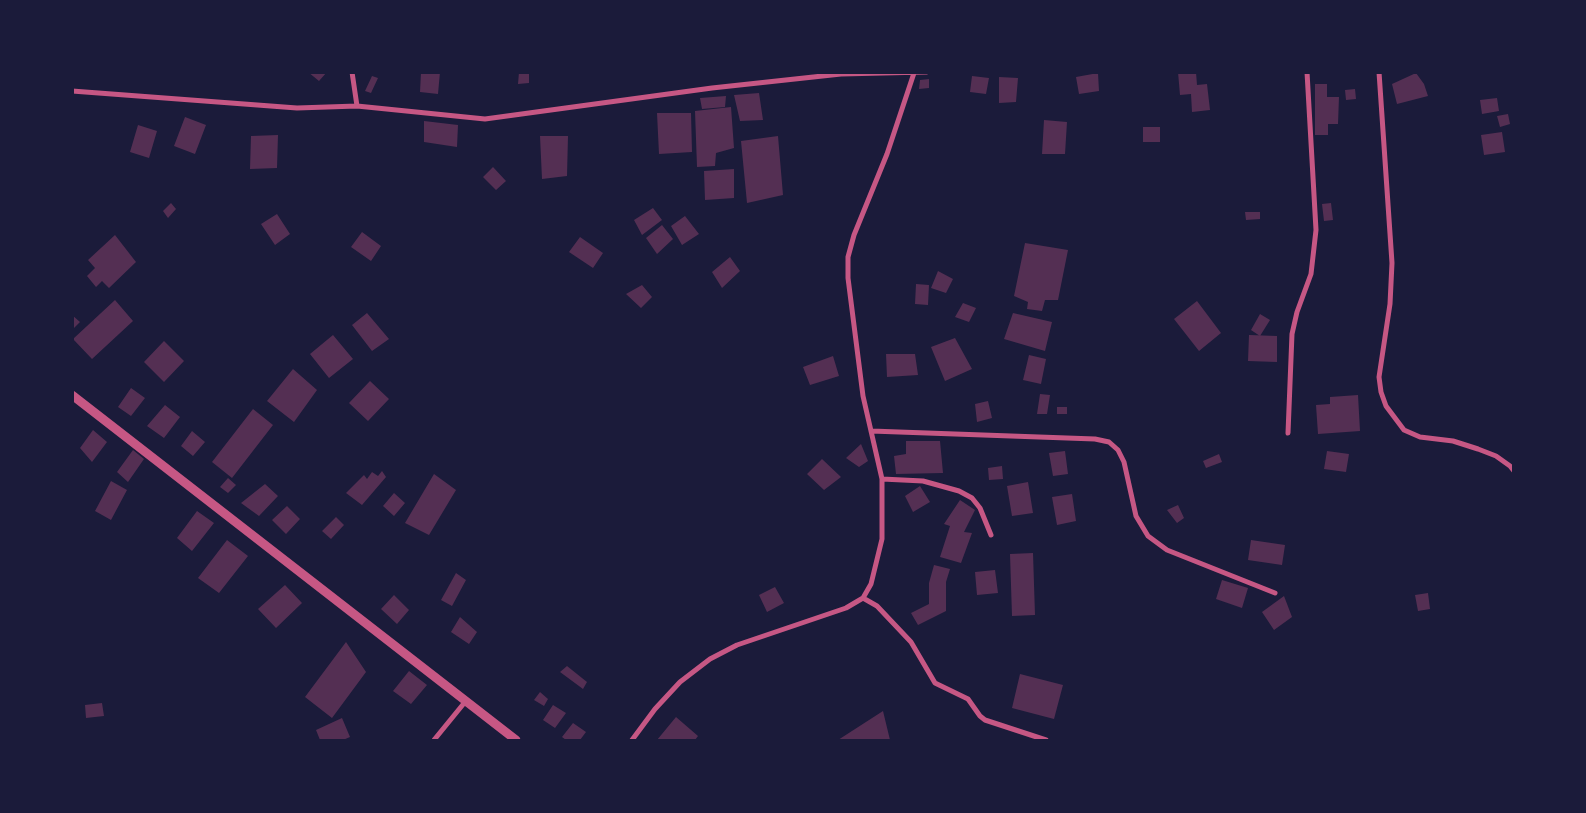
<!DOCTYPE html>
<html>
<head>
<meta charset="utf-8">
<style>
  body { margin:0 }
  #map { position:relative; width:1586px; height:813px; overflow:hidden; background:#1b1b3a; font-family:Figtree,sans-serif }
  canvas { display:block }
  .frame { position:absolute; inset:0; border:74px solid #1b1b3a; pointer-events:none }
</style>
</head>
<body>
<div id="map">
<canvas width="1586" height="813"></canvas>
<div class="frame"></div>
</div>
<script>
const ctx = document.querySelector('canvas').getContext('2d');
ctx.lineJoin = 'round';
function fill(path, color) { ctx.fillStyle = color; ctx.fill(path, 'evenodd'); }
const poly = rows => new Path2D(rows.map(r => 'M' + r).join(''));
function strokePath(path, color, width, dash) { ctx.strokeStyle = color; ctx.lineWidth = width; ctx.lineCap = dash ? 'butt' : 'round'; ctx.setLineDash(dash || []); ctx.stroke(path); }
fill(poly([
  [308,72,327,72,319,81],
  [421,72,440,72,438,94,420,92],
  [519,72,529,72,529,83,518,84],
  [1178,72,1196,72,1197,85,1207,84,1210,110,1192,112,1191,94,1180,95],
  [1098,73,1099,91,1079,94,1076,77],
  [1416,73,1424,84,1428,96,1397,104,1392,84],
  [372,76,378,78,371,93,365,91],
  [972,76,989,78,986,94,970,92],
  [999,77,1018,78,1016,102,999,103],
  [929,79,929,88,919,89,920,80],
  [1315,84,1327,84,1327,97,1339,97,1338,124,1328,124,1328,135,1315,135],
  [1355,89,1356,99,1346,100,1345,90],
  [759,93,763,120,740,121,734,95],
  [726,96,725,107,702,109,700,98],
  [1497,98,1499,111,1482,114,1480,100],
  [731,107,734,148,716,153,715,166,697,167,695,111],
  [657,113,691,113,692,152,659,154],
  [1508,114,1510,124,1500,127,1497,116],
  [185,117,206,125,195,154,174,146],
  [1044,120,1067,122,1065,154,1042,154],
  [424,121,458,125,457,147,424,142],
  [138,125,157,131,149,158,130,152],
  [1143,127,1160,127,1160,142,1143,142],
  [1502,132,1505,152,1484,155,1481,135],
  [278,135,277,168,250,169,251,136],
  [540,136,568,136,567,176,542,179],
  [778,136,783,195,747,203,741,141],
  [493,167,506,181,496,190,483,177],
  [734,169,734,198,705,200,704,171],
  [171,203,176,209,168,218,163,211],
  [1331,203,1333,220,1324,221,1322,204],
  [653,208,662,220,642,235,634,220],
  [1245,212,1260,212,1260,219,1246,220],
  [277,214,290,234,275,245,261,224],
  [685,216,699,234,682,245,671,226],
  [662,225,673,239,657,254,646,238],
  [362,232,381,246,371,261,351,247],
  [115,235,136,262,109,288,102,281,96,287,87,276,95,268,88,260],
  [580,237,603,253,593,268,569,252],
  [1025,243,1068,250,1058,300,1045,300,1042,311,1027,309,1028,302,1014,296],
  [730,257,740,271,722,288,712,272],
  [938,271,953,279,946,293,931,288],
  [916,284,929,285,928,305,915,304],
  [642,285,652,297,641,308,626,294],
  [115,300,133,321,92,359,73,339],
  [1197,301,1221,333,1199,351,1174,319],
  [963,303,976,308,969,322,955,317],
  [367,313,389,339,372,351,352,325],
  [1013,313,1052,322,1045,351,1004,339],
  [1260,314,1270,320,1260,336,1251,330],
  [72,315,80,322,72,330],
  [333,335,353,359,329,378,310,354],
  [1249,335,1277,336,1277,362,1248,361],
  [955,338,972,369,945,381,931,347],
  [164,341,184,361,164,382,144,362],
  [886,354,915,354,918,375,887,377],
  [1029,355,1046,359,1041,384,1023,380],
  [833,356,839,376,810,385,803,367],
  [293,369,317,390,294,422,267,401],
  [370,381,389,399,368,421,349,403],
  [131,388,145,398,131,416,118,407],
  [1040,394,1050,395,1047,414,1037,414],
  [1358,395,1360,431,1318,434,1316,405,1330,404,1330,397],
  [988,401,992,418,977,422,975,404],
  [165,405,180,417,164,438,147,426],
  [1057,407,1067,407,1067,414,1057,414],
  [253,409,273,425,232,478,212,462],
  [93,430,107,442,92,462,80,448],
  [192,431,205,442,193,456,181,446],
  [906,441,940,441,943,473,896,474,894,456,906,454],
  [861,444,868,461,859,467,846,458],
  [133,450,144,459,128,482,117,472],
  [1065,451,1068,474,1053,476,1049,453],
  [1327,451,1349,454,1346,472,1324,469],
  [1219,454,1222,462,1206,468,1203,461],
  [822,459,841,477,824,490,807,474],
  [1002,466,1003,479,989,480,988,468],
  [382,471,386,477,362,505,346,493,364,475,367,479,372,472,378,476],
  [434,474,456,490,429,535,405,523],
  [228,478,236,485,228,493,220,487],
  [111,481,127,490,111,520,95,511],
  [1028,482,1033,513,1012,516,1007,486],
  [265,484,278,496,259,516,241,503],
  [920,486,930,502,913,512,905,496],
  [394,493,405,503,394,516,383,506],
  [1072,494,1076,521,1057,525,1052,497],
  [960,500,975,510,964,532,972,533,961,563,940,557,950,526,944,524],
  [1178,505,1184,518,1177,523,1167,510],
  [287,506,300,519,286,534,272,520],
  [197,511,214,523,192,551,177,538],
  [336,517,344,525,331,539,322,531],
  [227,540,248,556,219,593,198,578],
  [1251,540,1285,545,1282,565,1248,560],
  [1033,553,1035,615,1012,616,1010,554],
  [934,565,950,569,946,582,946,611,918,625,911,613,929,604,929,583],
  [995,570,998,593,977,595,975,572],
  [456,573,466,580,452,606,441,600],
  [1222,580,1248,588,1242,608,1216,599],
  [285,585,302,603,276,628,258,609],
  [775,587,784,603,767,612,759,595],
  [1428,593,1430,609,1418,611,1415,595],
  [394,595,409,610,397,624,381,609],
  [1284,596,1292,617,1274,630,1262,612],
  [460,617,477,632,469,644,451,632],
  [346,642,366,672,332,718,305,697],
  [567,666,587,682,583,689,560,672],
  [409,671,427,685,411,704,393,691],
  [1020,674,1063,685,1054,719,1012,708],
  [540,692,548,699,544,706,534,700],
  [102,703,104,716,86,718,85,705],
  [553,705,566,713,555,728,543,720],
  [883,711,890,740,838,740],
  [676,717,698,736,695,740,657,740],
  [342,718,350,737,343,740,320,740,316,730],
  [573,723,586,732,580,740,566,740,562,737]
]), '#542f53');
strokePath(poly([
  [352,72,357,106],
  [1379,72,1392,263,1390,304,1379,377,1381,392,1386,406,1404,430,1420,437,1453,441,1478,449,1496,456,1510,466,1514,471],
  [914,73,887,154,854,235,848,257,848,278,863,396,882,479,923,481,959,491,972,498,980,508,991,535],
  [72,91,297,108,357,106,485,119,712,88,841,74,926,72],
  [871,431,1095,439,1109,442,1118,450,1124,462,1136,516,1148,536,1167,550,1275,593],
  [1288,433,1292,334,1297,312,1311,274,1316,230,1307,72],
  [863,598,877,606,911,642,935,683,968,699,980,716,985,720,1046,740],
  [434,740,465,702],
  [632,740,655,709,680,682,710,659,737,645,846,608,863,598,871,584,882,539,882,479]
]), '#c65784', 5);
strokePath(poly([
  [72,395,516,740]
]), '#c65784', 9);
</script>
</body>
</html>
